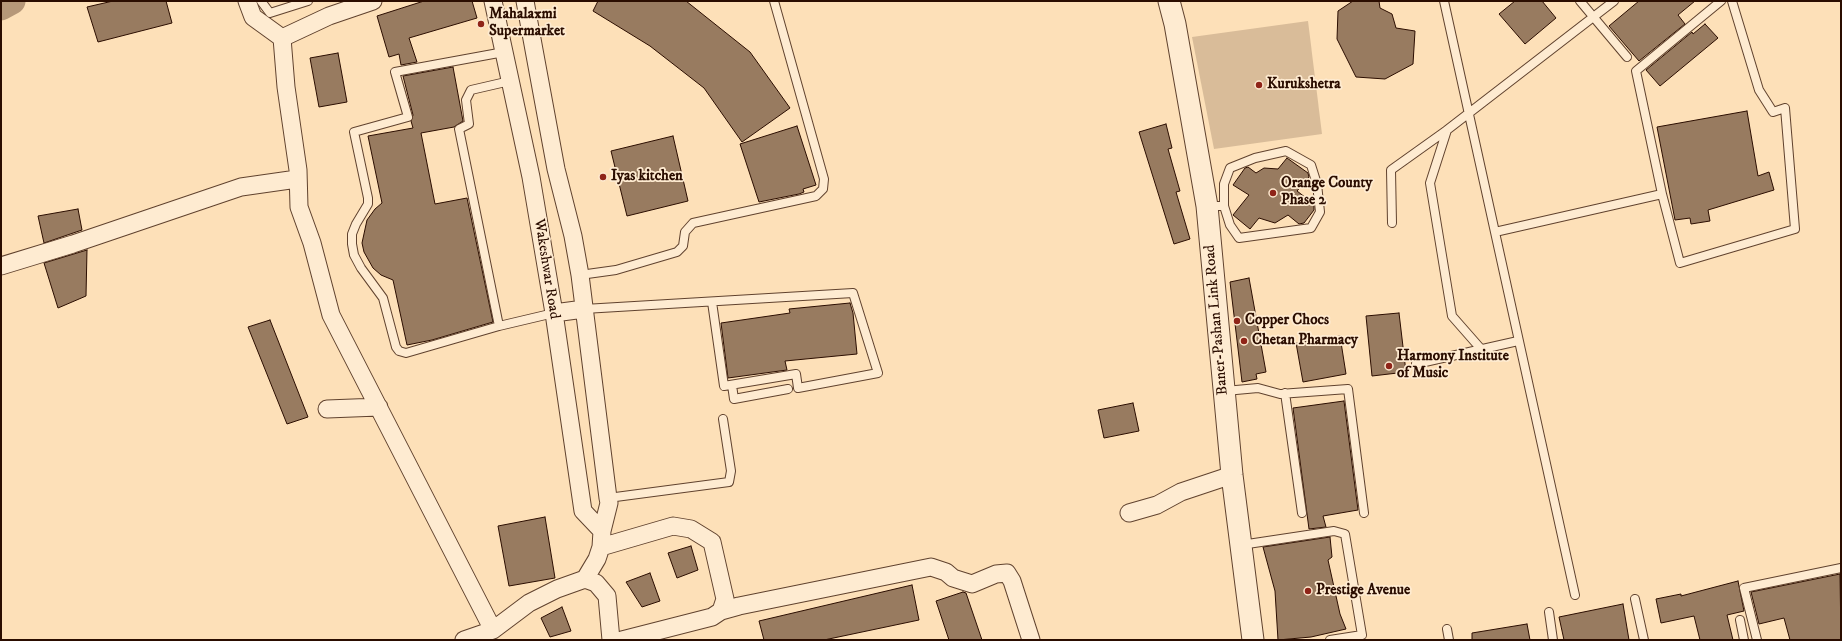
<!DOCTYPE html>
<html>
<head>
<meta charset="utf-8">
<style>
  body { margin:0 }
  #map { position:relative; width:1842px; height:641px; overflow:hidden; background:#fde0b8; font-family:"IM FELL DW Pica",serif }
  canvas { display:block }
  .frame { position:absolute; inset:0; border:2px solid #2b0d00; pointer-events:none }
</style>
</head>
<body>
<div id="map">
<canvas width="1842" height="641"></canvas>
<div class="frame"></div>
</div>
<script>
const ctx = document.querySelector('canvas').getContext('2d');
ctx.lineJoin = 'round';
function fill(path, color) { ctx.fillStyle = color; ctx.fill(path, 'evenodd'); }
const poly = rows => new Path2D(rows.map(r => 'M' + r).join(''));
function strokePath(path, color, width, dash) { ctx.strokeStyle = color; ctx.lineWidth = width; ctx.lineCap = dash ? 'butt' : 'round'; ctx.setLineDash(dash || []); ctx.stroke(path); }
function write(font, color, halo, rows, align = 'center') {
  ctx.font = font + ' "IM FELL DW Pica",serif'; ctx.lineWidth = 3.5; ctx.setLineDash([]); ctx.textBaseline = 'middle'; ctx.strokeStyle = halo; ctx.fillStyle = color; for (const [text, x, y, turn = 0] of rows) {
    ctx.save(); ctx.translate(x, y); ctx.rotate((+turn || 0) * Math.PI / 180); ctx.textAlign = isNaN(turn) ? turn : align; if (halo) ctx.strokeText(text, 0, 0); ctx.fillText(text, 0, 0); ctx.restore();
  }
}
fill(poly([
  [1308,21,1322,134,1214,149,1192,37]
]), '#d9bc99');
strokePath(poly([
  [1,7,12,1]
]), '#b69879', 27);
const building = poly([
  [113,1,166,1,172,23,98,42,87,7,113,1],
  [424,1,472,1,477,18,409,38,417,62,401,65,399,54,389,57,377,16,424,1],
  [598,1,686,1,750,52,790,108,742,142,704,88,650,46,593,11,598,1],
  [1353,1,1379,1,1380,8,1392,14,1396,28,1415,31,1413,64,1385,79,1356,77,1337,39,1338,11,1353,1],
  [1515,1,1542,1,1556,18,1525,44,1499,14,1515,1],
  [1639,1,1695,1,1678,15,1685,24,1639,61,1609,26,1639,1],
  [1705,24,1718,38,1660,86,1646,70,1692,32,1693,34,1705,24],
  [338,53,347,102,319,107,310,58,338,53],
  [453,67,463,121,454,127,421,133,435,204,467,198,493,322,432,340,407,345,393,280,381,275,373,268,364,252,362,243,367,220,375,209,382,203,368,136,413,128,411,121,413,115,403,76,453,67],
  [1747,111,1758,176,1769,172,1774,190,1708,210,1710,221,1691,224,1690,218,1675,220,1657,127,1747,111],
  [1166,124,1172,148,1168,149,1180,191,1176,192,1190,239,1174,244,1139,132,1166,124],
  [797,126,816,185,803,189,804,192,799,194,759,202,740,144,797,126],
  [673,136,688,201,627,216,611,151,673,136],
  [1287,158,1308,173,1309,177,1297,191,1314,204,1314,210,1304,223,1299,224,1288,215,1275,223,1259,218,1250,229,1233,215,1249,195,1233,185,1245,168,1248,167,1256,173,1264,168,1278,169,1287,158],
  [78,209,82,230,44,243,38,216,78,209],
  [87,250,86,296,58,308,44,263,87,250],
  [1249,278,1266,372,1256,374,1257,379,1242,382,1230,282,1249,278],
  [850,303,853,313,857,354,785,361,787,370,728,378,721,323,790,313,789,309,850,303],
  [1399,313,1406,372,1372,376,1366,316,1399,313],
  [270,320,308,417,287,424,248,327,270,320],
  [1340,336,1346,374,1303,382,1296,343,1340,336],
  [1344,401,1358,510,1323,516,1326,527,1309,529,1293,408,1344,401],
  [1133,403,1139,431,1104,438,1098,410,1133,403],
  [545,517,555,578,509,586,498,526,545,517],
  [1330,537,1332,557,1328,560,1340,614,1346,629,1311,637,1278,640,1275,591,1263,547,1330,537],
  [691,546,698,570,677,578,668,553,691,546],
  [650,573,660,601,642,607,626,582,650,573],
  [1840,574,1841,640,1790,640,1784,618,1759,624,1751,592,1840,574],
  [1738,581,1744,611,1727,615,1733,640,1700,640,1694,616,1661,623,1656,599,1681,594,1681,596,1738,581],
  [912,585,919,620,824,640,764,640,759,621,912,585],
  [963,592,966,593,982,640,949,640,936,601,963,592],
  [1623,604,1629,640,1564,640,1559,617,1623,604],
  [562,607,571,631,550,637,541,618,562,607],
  [1527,624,1530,640,1472,640,1472,633,1527,624]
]);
fill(building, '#987b60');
strokePath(building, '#2b0d00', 1);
const service = poly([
  [261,1,270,13,308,1],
  [1444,1,1575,595],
  [1580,1,1627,57],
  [1721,1,1636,71,1662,194,1680,263,1795,229,1785,108,1773,112,1759,90,1732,1],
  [504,52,395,72,408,117,354,132,368,198,368,204,356,224,352,234,352,244,354,255,361,268,383,298,396,347,399,351,406,353,499,326,554,313],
  [1207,206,1224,206,1224,184,1230,168,1255,158,1286,151,1311,165,1317,184,1320,212,1311,228,1239,238,1230,225,1224,206],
  [1392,223,1391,170,1447,130],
  [1495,232,1662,194],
  [580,275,616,270,677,252,683,246,685,232,693,223,816,196,823,189,824,179,774,1],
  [584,309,853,293,878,373,798,388,796,374,724,386,712,302],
  [499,326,459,129,469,124,466,100,471,90,510,81],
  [1481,349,1452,316,1430,183,1447,130,1614,1],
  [1416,364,1518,341],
  [732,385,734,399,788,389],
  [1225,391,1258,388,1280,394,1348,389,1364,513],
  [1285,393,1302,513],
  [608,498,729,482,731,471,723,419],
  [1241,545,1334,531,1345,534,1362,635,1330,640],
  [1635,599,1644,640],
  [1549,612,1553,640],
  [1740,620,1744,640],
  [1447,629,1449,640],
  [1757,640,1744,588,1841,568]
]);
const minor = poly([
  [247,1,253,17,282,38],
  [493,1,531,177,554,313,583,511,602,531],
  [525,1,556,169,573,236,580,275,608,498,609,503,602,531,601,547,597,559,585,579],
  [282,38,286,87,298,170,299,207,312,243,331,315,493,630],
  [282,38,329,16,373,1],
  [1,266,73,244,241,187,297,179],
  [554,313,584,309],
  [327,409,379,407],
  [1129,513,1157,505,1181,492,1232,475],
  [601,547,673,526,691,529,712,542,725,599,721,611],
  [585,579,596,583,607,596,611,640],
  [464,640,493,630,529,603,557,589,585,579],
  [622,640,712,617,721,611,739,606,931,567,946,572,953,578,972,584,996,574,1007,573,1012,581,1031,640]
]);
const tertiary = poly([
  [1169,1,1175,24,1207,206,1232,475,1253,640]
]);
strokePath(service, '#60422e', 10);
strokePath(minor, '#60422e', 19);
strokePath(tertiary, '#60422e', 23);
strokePath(service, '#feebd1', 8);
strokePath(minor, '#feebd1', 17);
strokePath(tertiary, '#feebd1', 21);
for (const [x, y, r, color] of [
  [481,24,4,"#8f2418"],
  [1259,85,4,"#8f2418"],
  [603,177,4,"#8f2418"],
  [1273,193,4,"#8f2418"],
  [1237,321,4,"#8f2418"],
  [1244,341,4,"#8f2418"],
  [1389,366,4,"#8f2418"],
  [1308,591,4,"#8f2418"]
]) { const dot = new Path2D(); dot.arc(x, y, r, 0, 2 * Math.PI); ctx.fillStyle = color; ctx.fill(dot); strokePath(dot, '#feebd1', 1.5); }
write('bold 15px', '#2b0d00', '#feebd1', [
  ["Mahalaxmi",489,15],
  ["Supermarket",489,32],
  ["Kurukshetra",1267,85],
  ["Iyas kitchen",611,177],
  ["Orange County",1281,184],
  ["Phase 2",1281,201],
  ["Copper Chocs",1245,321],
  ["Chetan Pharmacy",1252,341],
  ["Harmony Institute",1397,357],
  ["of Music",1397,374],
  ["Prestige Avenue",1316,591]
], 'left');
write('15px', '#2b0d00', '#feebd1', [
  ["Wakeshwar Road",546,269,81],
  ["Baner-Pashan Link Road",1217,320,-95]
]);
</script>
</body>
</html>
